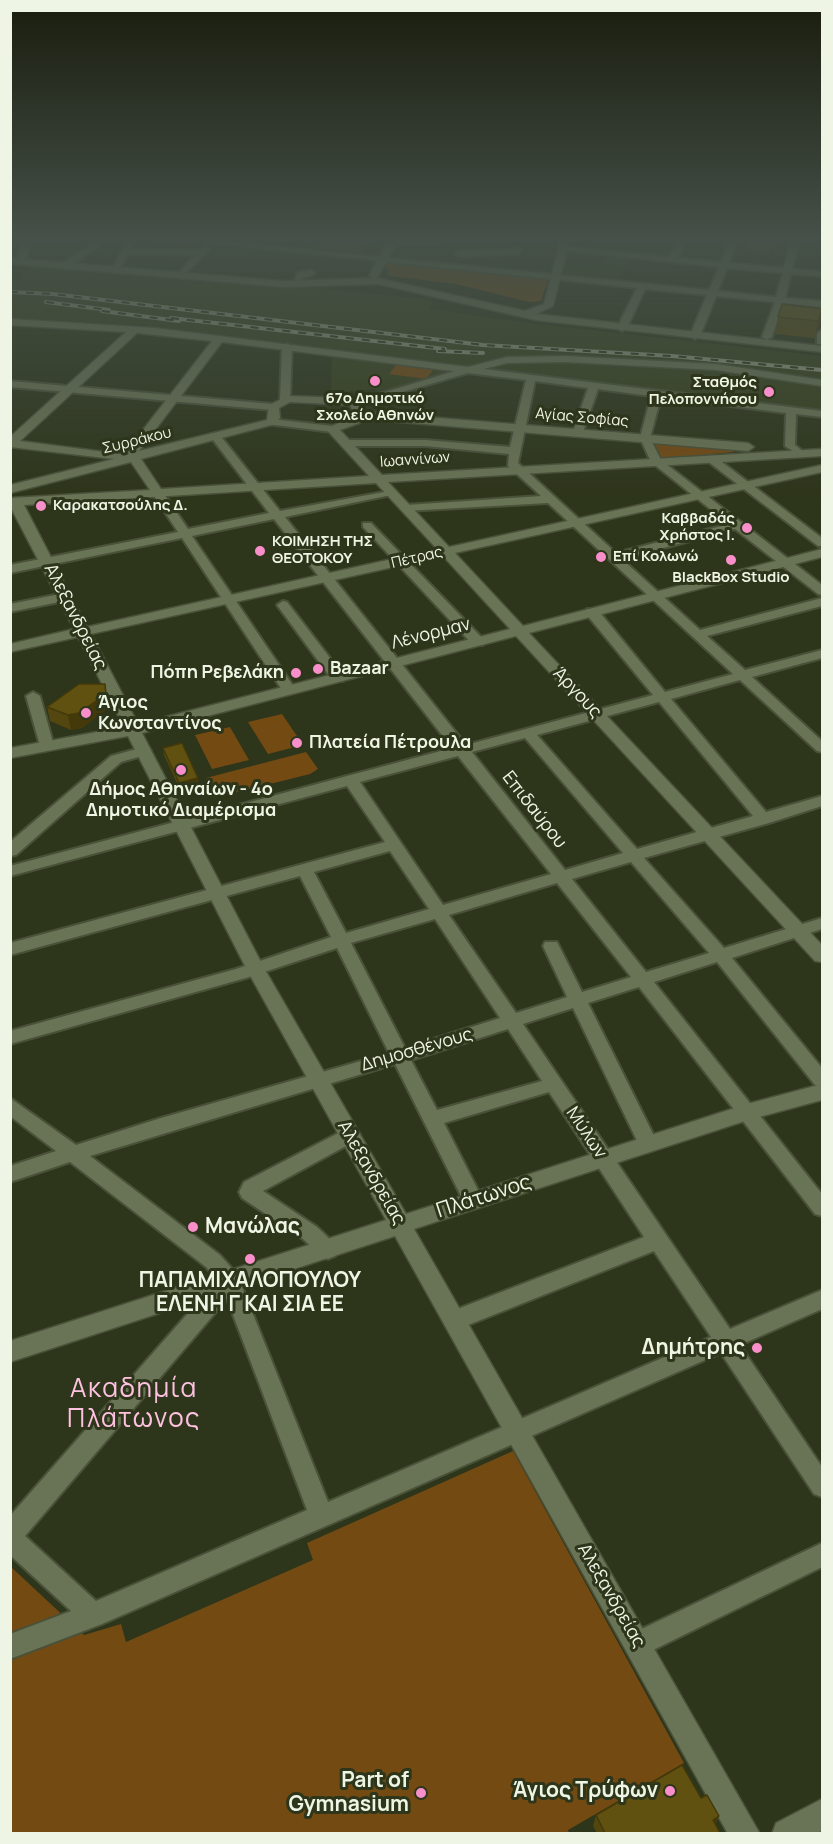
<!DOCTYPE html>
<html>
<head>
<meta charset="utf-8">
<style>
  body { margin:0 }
  #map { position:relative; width:833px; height:1844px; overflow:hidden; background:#2d351a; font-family:Manrope,sans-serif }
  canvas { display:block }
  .frame { position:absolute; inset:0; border:12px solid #eff5e4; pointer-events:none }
</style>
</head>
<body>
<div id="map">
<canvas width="833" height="1844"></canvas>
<div class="frame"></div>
</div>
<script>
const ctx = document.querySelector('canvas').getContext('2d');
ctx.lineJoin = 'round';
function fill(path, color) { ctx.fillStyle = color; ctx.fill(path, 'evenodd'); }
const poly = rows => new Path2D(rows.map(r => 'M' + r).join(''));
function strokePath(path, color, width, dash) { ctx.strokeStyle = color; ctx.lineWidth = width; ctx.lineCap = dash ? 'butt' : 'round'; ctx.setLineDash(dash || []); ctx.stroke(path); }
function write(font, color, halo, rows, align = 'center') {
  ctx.font = font + ' Manrope,sans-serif'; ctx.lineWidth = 6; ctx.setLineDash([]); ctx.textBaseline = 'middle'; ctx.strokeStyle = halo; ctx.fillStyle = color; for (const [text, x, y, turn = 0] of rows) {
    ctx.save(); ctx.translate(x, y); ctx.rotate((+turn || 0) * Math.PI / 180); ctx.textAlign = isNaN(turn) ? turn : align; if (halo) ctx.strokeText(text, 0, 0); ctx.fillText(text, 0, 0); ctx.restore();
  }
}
fill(poly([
  [605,257,630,259,618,281,562,276,565,266,599,268],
  [27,265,178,280,297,286,413,298,433,302,429,308,512,321,822,356,822,411,144,325,11,318,10,280,21,280],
  [332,356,444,370,445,374,378,392,375,389,331,393]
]), '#36401d');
fill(poly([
  [385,263,468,270,548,280,541,301,529,302,456,284,390,276,387,274,389,269,384,268],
  [396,365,397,365,433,370,426,379,389,374],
  [650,441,733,450,734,452,658,459],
  [282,714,303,745,268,754,248,722],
  [230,727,249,760,212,769,195,735],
  [306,752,318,769,310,774,214,798,208,787,206,778],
  [513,1451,684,1763,568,1830,569,1833,11,1833,10,1566,84,1635,121,1624,126,1642,313,1560,307,1543]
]), '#744a13');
const street = poly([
  [23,242,31,242,26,258,22,261,18,258,23,242],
  [95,242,104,242,69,267,63,267,63,263,95,242],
  [126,242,134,242,130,249,200,250,206,246,210,249,181,278,177,275,195,255,128,254,118,271,112,271,126,242],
  [202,242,226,242,709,290,719,267,559,250,563,247,670,257,677,242,685,242,678,258,721,262,729,242,737,242,729,263,784,268,791,242,799,242,792,269,822,272,822,276,791,274,785,298,822,301,822,307,783,303,772,337,767,340,762,337,775,302,716,296,700,336,695,339,690,336,707,295,645,289,627,328,622,331,617,328,637,288,202,242],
  [727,268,783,273,776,297,718,291,727,268],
  [387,242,438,242,439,243,435,245,391,244,387,242],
  [521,249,518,254,459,257,455,254,459,251,521,249],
  [311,270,315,273,314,275,304,277,299,282,295,279,297,273,311,270],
  [822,330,822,344,817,344,817,333,822,330],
  [287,344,292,347,290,400,285,403,280,400,282,347,287,344],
  [468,367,822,411,822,417,796,414,795,445,805,453,800,456,785,446,786,413,661,397,650,438,661,460,822,585,822,595,818,594,735,529,622,559,700,630,822,598,822,606,707,636,745,670,822,650,822,658,752,677,822,741,822,752,817,751,740,680,671,699,766,812,822,796,822,806,769,823,644,858,724,948,822,918,822,929,732,958,822,1068,822,1087,815,1085,717,962,654,982,822,1194,822,1216,815,1214,639,987,588,1003,658,1144,655,1149,648,1152,641,1149,573,1008,523,1024,730,1329,822,1290,822,1309,740,1345,822,1467,822,1497,814,1494,721,1353,102,1624,10,1659,10,1634,71,1611,10,1555,10,1516,217,1280,206,1267,70,1162,10,1182,10,1166,56,1151,10,1116,10,1098,76,1145,161,1118,389,1053,337,948,246,978,10,1044,10,1031,236,969,331,937,300,876,10,955,10,943,385,842,347,786,10,876,10,866,452,748,274,519,192,536,296,690,289,694,282,690,182,538,10,573,10,565,178,532,152,493,158,490,162,491,188,529,269,513,210,436,215,433,219,434,280,511,395,490,395,494,391,495,285,517,466,745,653,695,587,615,587,609,597,609,665,692,733,674,548,503,406,511,400,508,406,505,541,496,508,466,509,454,425,446,346,446,341,443,346,440,425,440,510,447,526,380,468,373,358,405,349,403,468,367],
  [535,381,588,388,573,432,578,435,583,432,598,389,651,396,640,438,651,462,729,524,616,553,518,463,535,381],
  [659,702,753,816,637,849,537,735,659,702],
  [525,738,623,853,565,870,472,752,525,738],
  [458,756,551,874,443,905,360,782,458,756],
  [390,851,429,909,346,933,314,872,390,851],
  [631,862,709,953,646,972,572,879,631,862],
  [557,883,631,977,582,992,557,942,545,942,543,946,567,997,516,1013,449,915,557,883],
  [435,919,500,1018,405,1048,351,943,435,919],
  [508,1029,542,1081,437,1110,411,1060,508,1029],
  [395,1064,466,1206,473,1208,480,1206,483,1200,444,1123,549,1092,644,1237,447,1313,444,1320,447,1327,455,1329,463,1327,654,1251,711,1337,328,1502,237,1274,220,1255,90,1156,395,1064],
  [227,1299,307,1510,96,1601,25,1536,227,1299],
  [10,381,273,404,278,407,273,410,10,387,10,381],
  [271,419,332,426,337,429,332,432,267,424,266,422,271,419],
  [706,456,714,456,822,538,822,546,818,546,706,460,706,456],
  [363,523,371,523,483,639,483,645,473,645,363,527,363,523],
  [65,593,69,594,69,600,10,612,10,604,65,593],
  [283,601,287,602,343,675,343,681,333,681,277,605,283,601],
  [33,692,40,696,54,746,52,749,42,749,40,746,26,696,33,692],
  [144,747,149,748,151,751,149,754,121,762,16,855,10,856,10,842,111,756,144,747],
  [350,1127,357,1130,360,1135,357,1140,263,1191,317,1227,335,1244,338,1250,335,1256,328,1259,321,1256,303,1239,242,1198,239,1192,244,1182,350,1127],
  [822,1543,822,1567,647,1653,638,1657,629,1653,625,1644,629,1635,822,1543]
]);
const secondary = poly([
  [387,242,397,242,377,278,525,311,544,304,560,242,569,242,553,306,536,314,822,346,822,352,536,320,378,284,283,287,10,264,10,258,283,281,372,278,369,276,387,242],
  [10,319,155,328,468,367,507,357,566,356,716,364,822,380,822,386,716,370,566,362,507,363,468,373,222,342,139,451,267,420,269,405,288,396,348,398,358,401,365,412,748,443,754,447,748,451,364,419,359,423,340,430,382,475,822,449,822,456,388,482,449,547,822,465,822,472,455,553,523,626,822,549,822,557,529,633,822,945,822,962,815,961,516,636,142,733,264,968,406,1214,747,1104,822,1084,822,1100,748,1120,414,1229,760,1834,728,1834,395,1236,10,1362,10,1341,386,1220,246,968,128,736,10,758,10,748,124,727,78,637,10,652,10,644,74,629,10,506,10,498,150,490,131,462,10,493,10,485,114,459,10,447,10,437,126,332,10,325,10,319],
  [137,333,212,341,129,448,128,455,20,441,137,333],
  [290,402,350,405,355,415,326,429,369,476,161,489,141,459,275,424,280,418,279,408,290,402],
  [376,483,437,549,87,627,24,505,376,483],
  [443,556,510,629,138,724,91,634,443,556],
  [822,1799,822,1830,817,1834,772,1834,776,1823,822,1799]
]);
strokePath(street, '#495139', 4);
strokePath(secondary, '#495139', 3);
fill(street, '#697355');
fill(secondary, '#697355');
const rail = poly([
  [10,292,53,294,483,345,672,356,822,370],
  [46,302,109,310],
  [102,311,179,321],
  [171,318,445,349],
  [438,351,483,353]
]);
strokePath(rail, '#909781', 4);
strokePath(rail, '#2d351a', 2, [8]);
fill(poly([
  [319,242,367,242,361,253,319,249],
  [773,242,769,255,745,252,746,244],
  [822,309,819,326,815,338,775,334,778,317],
  [47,707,108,708,82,728,71,730,50,721],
  [163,748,198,778,199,786,180,790,164,755],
  [701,1798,719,1816,715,1825,720,1833,597,1833,593,1826,596,1815]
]), '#53460e');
fill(poly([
  [363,242,367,242,361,253,361,245],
  [822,309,819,326,815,338,818,321],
  [105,684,108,708,82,728,71,730,68,715],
  [198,778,199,786,180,790,179,783],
  [719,1816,714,1826,713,1820]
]), '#43390b');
const building = poly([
  [328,242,363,242,361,245,328,242],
  [747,242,772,242,771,246,746,244,747,242],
  [782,304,822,309,818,321,778,317,782,304],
  [79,684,105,684,106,694,79,713,68,715,47,707,79,684],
  [182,743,198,778,179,783,163,748,182,743],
  [682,1765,701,1798,707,1795,719,1816,713,1820,720,1833,605,1833,596,1815,682,1765]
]);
fill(building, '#605110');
strokePath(building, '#43390b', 1.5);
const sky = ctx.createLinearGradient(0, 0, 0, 500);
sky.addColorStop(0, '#191d0e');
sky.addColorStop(0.48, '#465149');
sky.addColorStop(1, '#46514900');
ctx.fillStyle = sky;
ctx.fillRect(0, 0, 833, 500);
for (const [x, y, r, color] of [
  [375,381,6,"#f98fca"],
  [769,392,6,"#f98fca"],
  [41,506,6,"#f98fca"],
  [747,528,6,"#f98fca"],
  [260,551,6,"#f98fca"],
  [601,557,6,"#f98fca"],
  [731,560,6,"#f98fca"],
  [318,669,6,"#f98fca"],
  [296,673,6,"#f98fca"],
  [86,713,6,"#f98fca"],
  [297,743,6,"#f98fca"],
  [181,770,6,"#f98fca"],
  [193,1227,6,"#f98fca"],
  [250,1259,6,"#f98fca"],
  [757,1348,6,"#f98fca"],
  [670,1791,6,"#f98fca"],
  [421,1793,6,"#f98fca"]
]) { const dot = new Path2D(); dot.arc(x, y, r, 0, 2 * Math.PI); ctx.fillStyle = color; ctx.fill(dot); strokePath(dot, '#2d351a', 2); }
write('bold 15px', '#eff5e4', '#2d351a', [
  ["Σταθμός",757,383,"right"],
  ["Πελοποννήσου",757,400,"right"],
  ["67ο Δημοτικό",375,399,"center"],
  ["Σχολείο Αθηνών",375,416,"center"],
  ["Καρακατσούλης Δ.",53,506],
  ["Καββαδάς",735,519,"right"],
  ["Χρήστος Ι.",735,536,"right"],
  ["ΚΟΙΜΗΣΗ ΤΗΣ",272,542],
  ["ΘΕΟΤΟΚΟΥ",272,559],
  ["Επί Κολωνώ",613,557],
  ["BlackBox Studio",731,578,"center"]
], 'left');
write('15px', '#eff5e4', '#2d351a', [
  ["Αγίας Σοφίας",582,418,5],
  ["Συρράκου",137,441,-14],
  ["Ιωαννίνων",415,460,-4],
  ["Πέτρας",417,558,-13]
]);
write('18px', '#eff5e4', '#2d351a', [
  ["Αλεξανδρείας",75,617,63],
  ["Λένορμαν",431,634,-14],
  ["Άργους",577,693,47],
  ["Επιδαύρου",534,810,52],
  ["Δημοσθένους",417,1050,-16],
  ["Μύλων",586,1133,56],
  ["Αλεξανδρείας",371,1173,60],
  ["Αλεξανδρείας",611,1596,60]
]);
write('bold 18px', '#eff5e4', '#2d351a', [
  ["Bazaar",330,669],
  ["Πόπη Ρεβελάκη",284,673,"right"],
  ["Άγιος",98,703],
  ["Κωνσταντίνος",98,724],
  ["Πλατεία Πέτρουλα",309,743],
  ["Δήμος Αθηναίων - 4ο",181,790,"center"],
  ["Δημοτικό Διαμέρισμα",181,811,"center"]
], 'left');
write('21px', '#eff5e4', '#2d351a', [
  ["Πλάτωνος",484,1197,-18]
]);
write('bold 21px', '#eff5e4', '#2d351a', [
  ["Μανώλας",205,1227,"left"],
  ["ΠΑΠΑΜΙΧΑΛΟΠΟΥΛΟΥ",250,1281,"center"],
  ["ΕΛΕΝΗ Γ ΚΑΙ ΣΙΑ ΕΕ",250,1305,"center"],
  ["Δημήτρης",745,1348],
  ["Part of",409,1781],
  ["Gymnasium",409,1805],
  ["Άγιος Τρύφων",658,1791]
], 'right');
ctx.letterSpacing = '1.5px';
write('26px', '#fec1e0', '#2d351a', [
  ["Ακαδημία",134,1390],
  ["Πλάτωνος",134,1420]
]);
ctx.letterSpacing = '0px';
</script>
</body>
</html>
